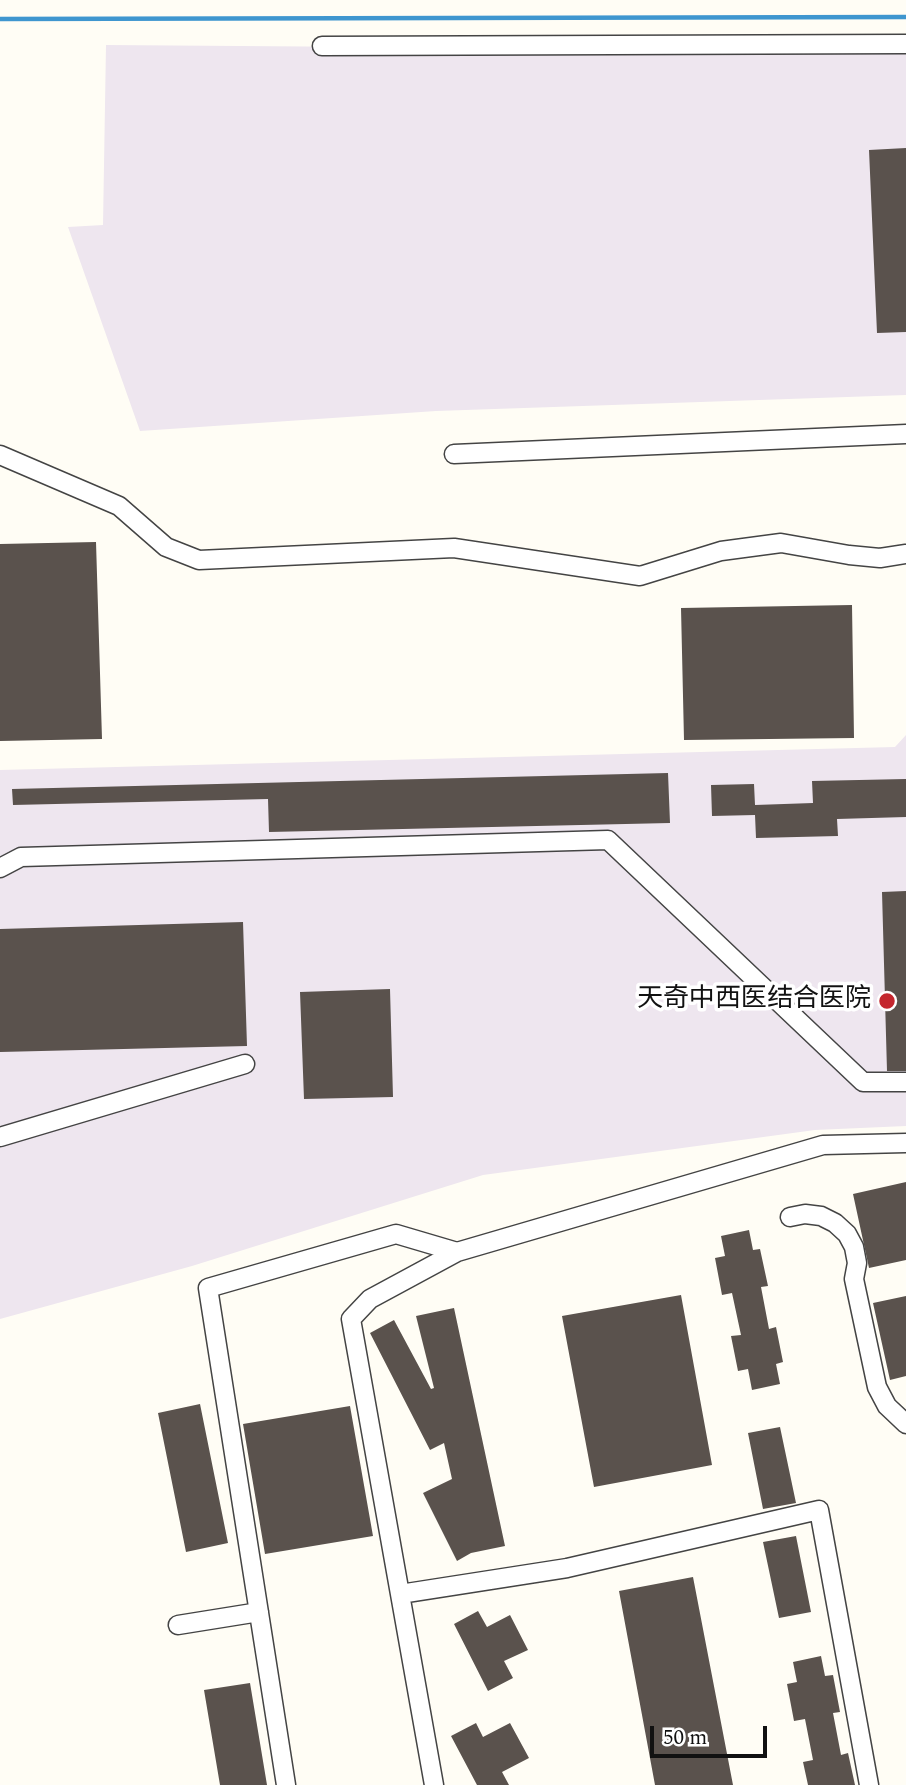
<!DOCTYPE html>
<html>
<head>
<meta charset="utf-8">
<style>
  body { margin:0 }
  #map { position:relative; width:906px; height:1785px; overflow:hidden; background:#fffdf5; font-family:Spectral,serif }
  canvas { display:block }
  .scale { position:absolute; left:650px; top:1726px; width:117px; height:32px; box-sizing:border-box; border:4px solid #111; border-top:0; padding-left:9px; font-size:21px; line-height:24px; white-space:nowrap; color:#111; -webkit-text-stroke:5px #fff; paint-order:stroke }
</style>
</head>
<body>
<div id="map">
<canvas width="906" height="1785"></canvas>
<div class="scale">50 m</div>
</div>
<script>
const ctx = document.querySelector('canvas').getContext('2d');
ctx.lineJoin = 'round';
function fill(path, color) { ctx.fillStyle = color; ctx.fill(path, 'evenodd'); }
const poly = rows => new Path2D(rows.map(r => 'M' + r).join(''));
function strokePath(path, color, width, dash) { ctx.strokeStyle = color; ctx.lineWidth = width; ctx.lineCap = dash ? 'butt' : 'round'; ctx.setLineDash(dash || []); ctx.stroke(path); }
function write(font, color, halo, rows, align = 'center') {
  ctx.font = font + ' Spectral,"Noto Sans SC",serif'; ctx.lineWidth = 7; ctx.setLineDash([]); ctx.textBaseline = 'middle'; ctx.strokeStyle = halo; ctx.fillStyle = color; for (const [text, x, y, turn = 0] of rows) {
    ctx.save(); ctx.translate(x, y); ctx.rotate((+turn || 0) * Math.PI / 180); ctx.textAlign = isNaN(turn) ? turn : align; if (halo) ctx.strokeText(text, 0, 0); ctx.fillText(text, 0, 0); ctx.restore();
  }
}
fill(poly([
  [106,45,906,51,906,395,436,411,140,431,68,227,103,225],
  [906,735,906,1126,815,1130,483,1175,192,1266,0,1319,0,770,895,747]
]), '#eee6ef');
strokePath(poly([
  [0,19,906,17]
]), '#3f96cf', 4.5);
fill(poly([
  [906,148,906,332,877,333,869,150],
  [96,542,102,739,0,741,0,544],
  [852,605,854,738,684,740,681,608],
  [668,773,670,823,269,832,268,799,13,805,12,789],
  [906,779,906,817,837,819,838,836,756,838,755,815,712,816,711,785,754,784,755,805,813,803,812,781],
  [906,891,906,1071,887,1071,882,892],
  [243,922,247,1046,0,1052,0,929],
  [390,989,393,1097,304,1099,300,992],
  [906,1182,906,1260,869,1268,853,1194],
  [749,1230,753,1250,760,1249,768,1286,761,1287,769,1329,776,1327,783,1362,776,1364,780,1384,752,1390,748,1369,738,1371,731,1336,741,1335,732,1293,722,1295,715,1258,725,1256,721,1236],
  [681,1295,712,1465,594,1487,562,1316],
  [906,1296,906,1376,890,1380,873,1303],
  [454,1308,505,1546,471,1553,457,1561,423,1493,452,1479,444,1443,430,1450,370,1333,394,1320,431,1389,434,1388,416,1316],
  [200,1404,228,1543,186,1552,158,1413],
  [350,1406,373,1536,265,1554,243,1424],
  [780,1427,796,1503,763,1509,748,1433],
  [796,1536,811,1612,779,1618,763,1542],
  [693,1577,733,1785,655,1785,619,1591],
  [478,1611,487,1627,510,1615,528,1650,504,1661,513,1678,488,1691,454,1624],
  [821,1656,825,1676,833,1675,840,1712,833,1713,841,1755,848,1753,855,1785,808,1785,803,1762,813,1760,805,1719,794,1721,787,1684,797,1682,793,1662],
  [250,1683,267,1785,220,1785,204,1690],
  [476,1723,483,1737,510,1723,529,1758,502,1772,509,1785,477,1785,451,1736]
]), '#5a524d');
const minor = poly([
  [322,46,906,44],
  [454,454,906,434],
  [0,455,119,506,166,547,199,560,454,548,640,576,721,551,781,543,849,555,880,558,906,554],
  [0,868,21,857,608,840,863,1082,906,1082],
  [0,1137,245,1064],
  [790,1217,805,1214,821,1216,835,1223,847,1234,854,1247,857,1263,854,1279,877,1387,887,1406,906,1424],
  [400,1594,567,1568,819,1510,869,1785],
  [178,1625,259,1612],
  [286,1785,208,1288,396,1234,457,1252,823,1145,906,1143],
  [434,1785,351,1319,370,1299,457,1252]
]);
strokePath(minor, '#444', 21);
strokePath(minor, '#fff', 18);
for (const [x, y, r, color] of [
  [887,1001,9,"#c4262e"]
]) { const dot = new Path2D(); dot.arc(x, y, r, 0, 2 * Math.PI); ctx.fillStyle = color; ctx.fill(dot); strokePath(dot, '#fff', 2.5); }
write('26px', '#111', '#fff', [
  ["天奇中西医结合医院",871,1001]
], 'right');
</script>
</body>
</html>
